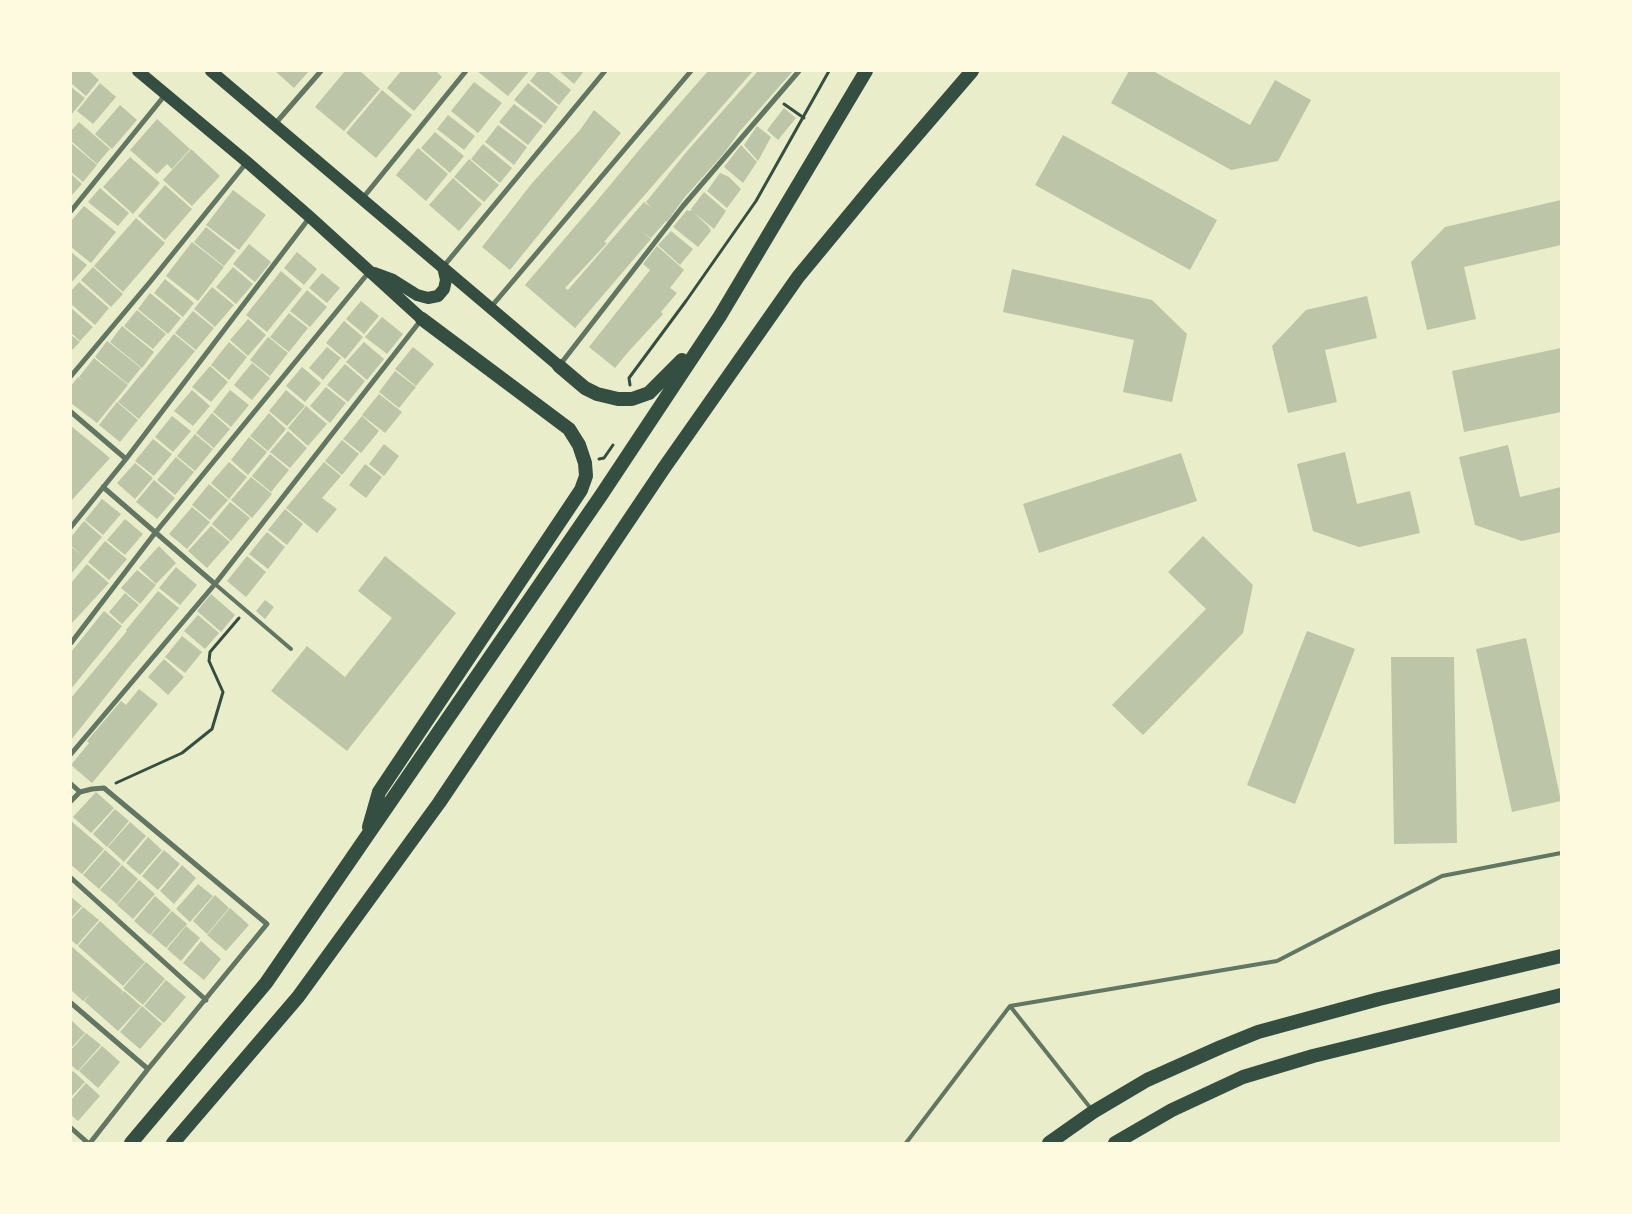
<!DOCTYPE html>
<html>
<head>
<meta charset="utf-8">
<style>
  body { margin:0 }
  #map { position:relative; width:1632px; height:1214px; overflow:hidden; background:#e9edc9; font-family:Commissioner,sans-serif }
  canvas { display:block }
  .frame { position:absolute; inset:0; border:72px solid #fefae0; pointer-events:none }
</style>
</head>
<body>
<div id="map">
<canvas width="1632" height="1214"></canvas>
<div class="frame"></div>
</div>
<script>
const ctx = document.querySelector('canvas').getContext('2d');
ctx.lineJoin = 'round';
function fill(path, color) { ctx.fillStyle = color; ctx.fill(path, 'evenodd'); }
const poly = rows => new Path2D(rows.map(r => 'M' + r).join(''));
function strokePath(path, color, width, dash) { ctx.strokeStyle = color; ctx.lineWidth = width; ctx.lineCap = dash ? 'butt' : 'round'; ctx.setLineDash(dash || []); ctx.stroke(path); }
fill(poly([
  [71,71,89,71,99,80,86,96,71,83],
  [275,71,309,71,294,88],
  [345,71,360,71,380,89,344,131,315,107],
  [401,71,436,71,442,77,414,111,387,88],
  [477,71,529,71,508,96],
  [538,71,548,71,571,90,559,105,530,81],
  [559,71,584,71,574,84],
  [708,71,753,71,621,222,604,242,607,243,565,288,568,290,644,202,652,208,646,202,688,150,758,71,793,71,740,131,725,152,684,198,667,222,666,221,651,238,642,232,651,239,575,328,525,285,596,202,645,143],
  [1129,71,1153,71,1250,125,1275,80,1311,100,1278,161,1231,170,1111,103],
  [474,82,502,103,478,133,451,111],
  [100,83,116,97,93,124,77,111],
  [528,83,558,107,545,124,514,100],
  [71,87,85,98,71,115],
  [382,90,412,115,376,158,346,133],
  [514,104,543,126,528,145,499,122],
  [120,105,137,120,112,149,95,134],
  [784,108,796,118,778,140,767,130],
  [594,110,621,133,510,270,482,247,533,182,580,130],
  [448,115,475,136,464,150,437,129],
  [157,119,190,149,172,169,167,164,157,174,130,150],
  [79,122,110,149,97,164,71,141,71,131],
  [498,125,527,147,514,165,485,142],
  [757,126,771,137,758,161,744,145],
  [435,132,464,156,450,173,421,148],
  [1063,135,1217,220,1190,270,1035,185],
  [71,143,97,165,83,182,71,172],
  [483,144,512,168,500,183,471,159],
  [741,145,757,162,743,183,724,167],
  [418,148,448,174,426,201,396,175],
  [191,149,220,176,192,206,163,180],
  [130,157,160,183,133,214,103,187],
  [469,159,499,185,484,202,454,177],
  [720,173,729,177,741,189,727,208,707,191],
  [71,174,82,184,71,196],
  [453,178,482,204,459,231,429,205],
  [165,185,192,209,165,240,138,216],
  [100,188,129,213,118,226,88,202],
  [233,190,266,215,239,250,206,225],
  [704,192,726,211,714,229,693,212,709,227,711,231,698,247,673,227,687,210,689,211,692,210,691,209],
  [1561,200,1561,245,1464,267,1476,319,1427,330,1411,262,1445,227],
  [84,206,116,232,91,263,71,247,71,221],
  [136,218,165,243,123,292,94,266],
  [206,227,236,251,224,266,194,242],
  [671,231,693,249,680,265,658,245],
  [192,242,224,267,198,301,166,276],
  [249,244,271,262,255,282,233,264],
  [657,246,684,270,670,288,677,293,661,312,663,314,629,351,615,368,589,347,650,270,643,264],
  [71,252,87,265,71,283],
  [297,252,317,269,304,285,284,268],
  [93,267,123,294,111,307,81,280],
  [233,267,253,284,236,304,216,287],
  [1012,269,1152,300,1187,334,1172,402,1123,392,1134,340,1003,312],
  [281,271,302,289,267,332,246,315],
  [322,273,340,288,327,303,309,288],
  [165,279,194,303,183,317,154,293],
  [79,282,109,308,95,325,71,304,71,291],
  [212,287,234,305,215,327,194,309],
  [307,290,327,307,310,327,290,311],
  [150,293,181,318,168,334,138,309],
  [1367,296,1377,338,1325,350,1337,402,1288,413,1272,346,1306,310],
  [361,301,379,316,364,334,346,319],
  [71,308,93,327,80,341,71,333],
  [137,310,166,334,153,349,124,326],
  [193,311,214,328,196,350,175,333],
  [289,313,308,328,289,352,270,337],
  [382,317,403,334,387,354,365,337],
  [248,319,266,335,248,356,230,340],
  [344,321,363,337,345,359,326,343],
  [122,326,154,352,142,368,110,342],
  [174,334,195,351,139,419,118,402],
  [71,335,80,342,71,351],
  [268,337,288,353,270,376,250,360],
  [107,341,141,368,128,384,95,357],
  [229,342,247,357,229,380,211,365],
  [364,342,384,359,367,380,346,362],
  [327,347,341,358,323,380,309,368],
  [413,347,434,364,416,386,395,369],
  [1561,348,1561,412,1464,432,1452,371],
  [94,358,128,385,97,423,71,403,71,386,78,377,84,382,79,377],
  [252,363,270,378,252,400,234,385],
  [345,364,365,381,348,402,327,385],
  [210,366,228,382,211,402,192,387],
  [302,367,321,383,305,402,286,386],
  [395,371,416,387,399,408,379,392],
  [326,387,346,403,330,423,310,406],
  [192,390,210,406,193,426,174,411],
  [230,390,249,405,231,427,213,412],
  [286,390,305,406,287,426,269,411],
  [379,394,402,412,385,433,362,415],
  [117,402,138,420,120,442,99,425],
  [306,406,327,424,308,446,288,428],
  [212,413,230,429,214,448,196,433],
  [269,413,286,429,268,451,250,436],
  [172,416,191,431,173,452,155,437],
  [362,416,379,431,361,453,343,439],
  [71,426,110,458,71,501],
  [288,431,307,448,290,468,270,452],
  [195,434,213,449,195,471,177,456],
  [249,437,267,452,248,475,231,460],
  [153,439,172,454,154,476,135,461],
  [342,440,359,454,342,475,325,461],
  [384,444,399,456,384,476,369,464],
  [1508,445,1520,497,1561,487,1561,532,1522,541,1475,525,1459,457],
  [1345,452,1357,504,1410,491,1420,533,1359,547,1313,531,1297,464],
  [1181,453,1197,501,1039,553,1023,504],
  [270,454,289,470,271,492,252,476],
  [176,457,194,472,175,495,157,480],
  [229,462,247,477,229,499,211,483],
  [324,462,341,476,322,498,337,509,317,533,286,508],
  [135,463,153,478,135,499,117,483],
  [365,464,382,477,366,498,349,485],
  [251,477,272,494,252,518,231,500],
  [154,480,175,498,157,519,136,502],
  [209,484,228,500,210,520,192,505],
  [102,499,121,514,103,535,85,520],
  [230,502,250,518,231,541,212,524],
  [192,507,210,522,187,549,169,534],
  [285,509,303,524,287,545,268,530],
  [125,519,143,534,125,555,107,540],
  [84,521,102,537,71,574,71,547,82,555,71,546,71,537],
  [211,526,230,542,207,568,188,551],
  [267,532,285,547,268,569,249,554],
  [1203,536,1253,585,1243,633,1143,735,1112,705,1206,609,1168,572],
  [105,541,127,559,109,580,88,562],
  [159,546,176,563,156,584,139,568],
  [247,556,266,572,246,597,227,581],
  [385,556,456,613,347,751,271,691,307,646,345,677,392,618,358,591],
  [87,564,109,583,71,624,71,583],
  [176,567,197,585,180,605,159,588],
  [137,570,156,585,140,604,121,588],
  [158,591,179,608,129,667,71,740,71,698,127,631,126,630],
  [125,593,139,605,122,624,109,612],
  [211,594,235,615,221,632,197,611],
  [265,600,274,607,265,619,256,611],
  [104,611,122,626,71,689,71,652],
  [198,615,219,633,205,649,184,631],
  [1307,631,1355,649,1295,804,1247,785],
  [182,636,202,652,185,673,165,657],
  [1526,638,1561,801,1512,812,1476,649],
  [1391,657,1454,657,1457,843,1394,844],
  [164,659,184,677,168,695,148,677],
  [139,689,158,704,92,783,71,765,89,743,87,741,121,701,126,705],
  [96,792,114,808,91,833,73,817],
  [115,809,129,821,107,847,93,834],
  [71,821,104,849,82,874,71,865],
  [130,822,146,836,124,862,108,847],
  [148,837,162,850,140,875,126,863],
  [105,850,121,864,99,889,83,875],
  [164,850,180,864,158,890,142,876],
  [122,865,138,879,117,904,100,890],
  [182,865,196,878,174,904,160,891],
  [139,880,155,894,133,919,117,905],
  [198,884,213,896,190,922,176,909],
  [215,895,229,908,207,934,193,921],
  [155,896,171,910,150,935,134,921],
  [71,897,82,906,71,918],
  [83,907,99,920,77,945,71,940,71,920],
  [230,908,249,925,226,951,207,935],
  [172,911,187,924,166,948,151,935],
  [100,921,145,962,123,986,78,946],
  [186,926,200,938,181,961,167,949],
  [201,941,221,959,204,980,183,963],
  [71,946,123,991,120,995,124,991,141,1006,118,1031,84,1001,92,992,83,1001,71,990],
  [146,962,165,979,143,1005,123,988],
  [166,980,186,997,164,1023,144,1006],
  [142,1006,162,1024,140,1049,120,1032],
  [71,1020,85,1033,71,1048],
  [86,1033,101,1045,78,1071,71,1065,71,1050],
  [102,1046,120,1062,98,1088,79,1071],
  [73,1071,85,1082,71,1097,71,1074],
  [86,1083,100,1096,78,1121,71,1115,71,1100]
]), '#bcc5a7');
strokePath(poly([
  [784,104,804,118],
  [630,385,629,378,686,301,756,201,829,71],
  [599,459,604,458,613,445],
  [116,783,182,753,212,729,223,692,209,661,210,652,239,618]
]), '#344e41', 3);
strokePath(poly([
  [215,584,291,649],
  [1092,1110,1010,1006,1277,961,1442,876,1561,853],
  [906,1143,1010,1006]
]), '#617663', 4);
strokePath(poly([
  [275,124,321,71],
  [362,199,466,71],
  [71,211,165,95],
  [443,267,605,71],
  [491,307,691,71],
  [559,366,683,206,799,71],
  [71,376,150,282,247,162],
  [71,412,126,459],
  [103,487,215,584],
  [71,527,126,459,310,217],
  [71,643,155,533,369,272],
  [71,754,215,584,421,320],
  [71,784,80,792],
  [80,792,92,789,104,788,267,924,148,1069,90,1143],
  [71,801,80,792],
  [71,878,206,1000],
  [71,1003,148,1069],
  [71,1128,88,1143]
]), '#617663', 5);
strokePath(poly([
  [138,71,247,162,310,217,422,319],
  [211,71,559,366],
  [374,273,393,280,417,295,428,298,438,296,444,289,446,280,443,267]
]), '#344e41', 12);
strokePath(poly([
  [559,366,585,388,597,394,618,399,632,399,649,393,682,360],
  [369,827,379,792,581,490,586,476,585,463,579,445,569,429,422,319],
  [131,1143,266,983,602,494,720,316,866,71],
  [173,1143,298,997,439,803,664,468,798,277,874,185,972,71],
  [1049,1143,1093,1112,1147,1080,1221,1047,1258,1032,1379,999,1561,956],
  [1115,1143,1172,1110,1243,1077,1313,1056,1561,995]
]), '#344e41', 14);
</script>
</body>
</html>
